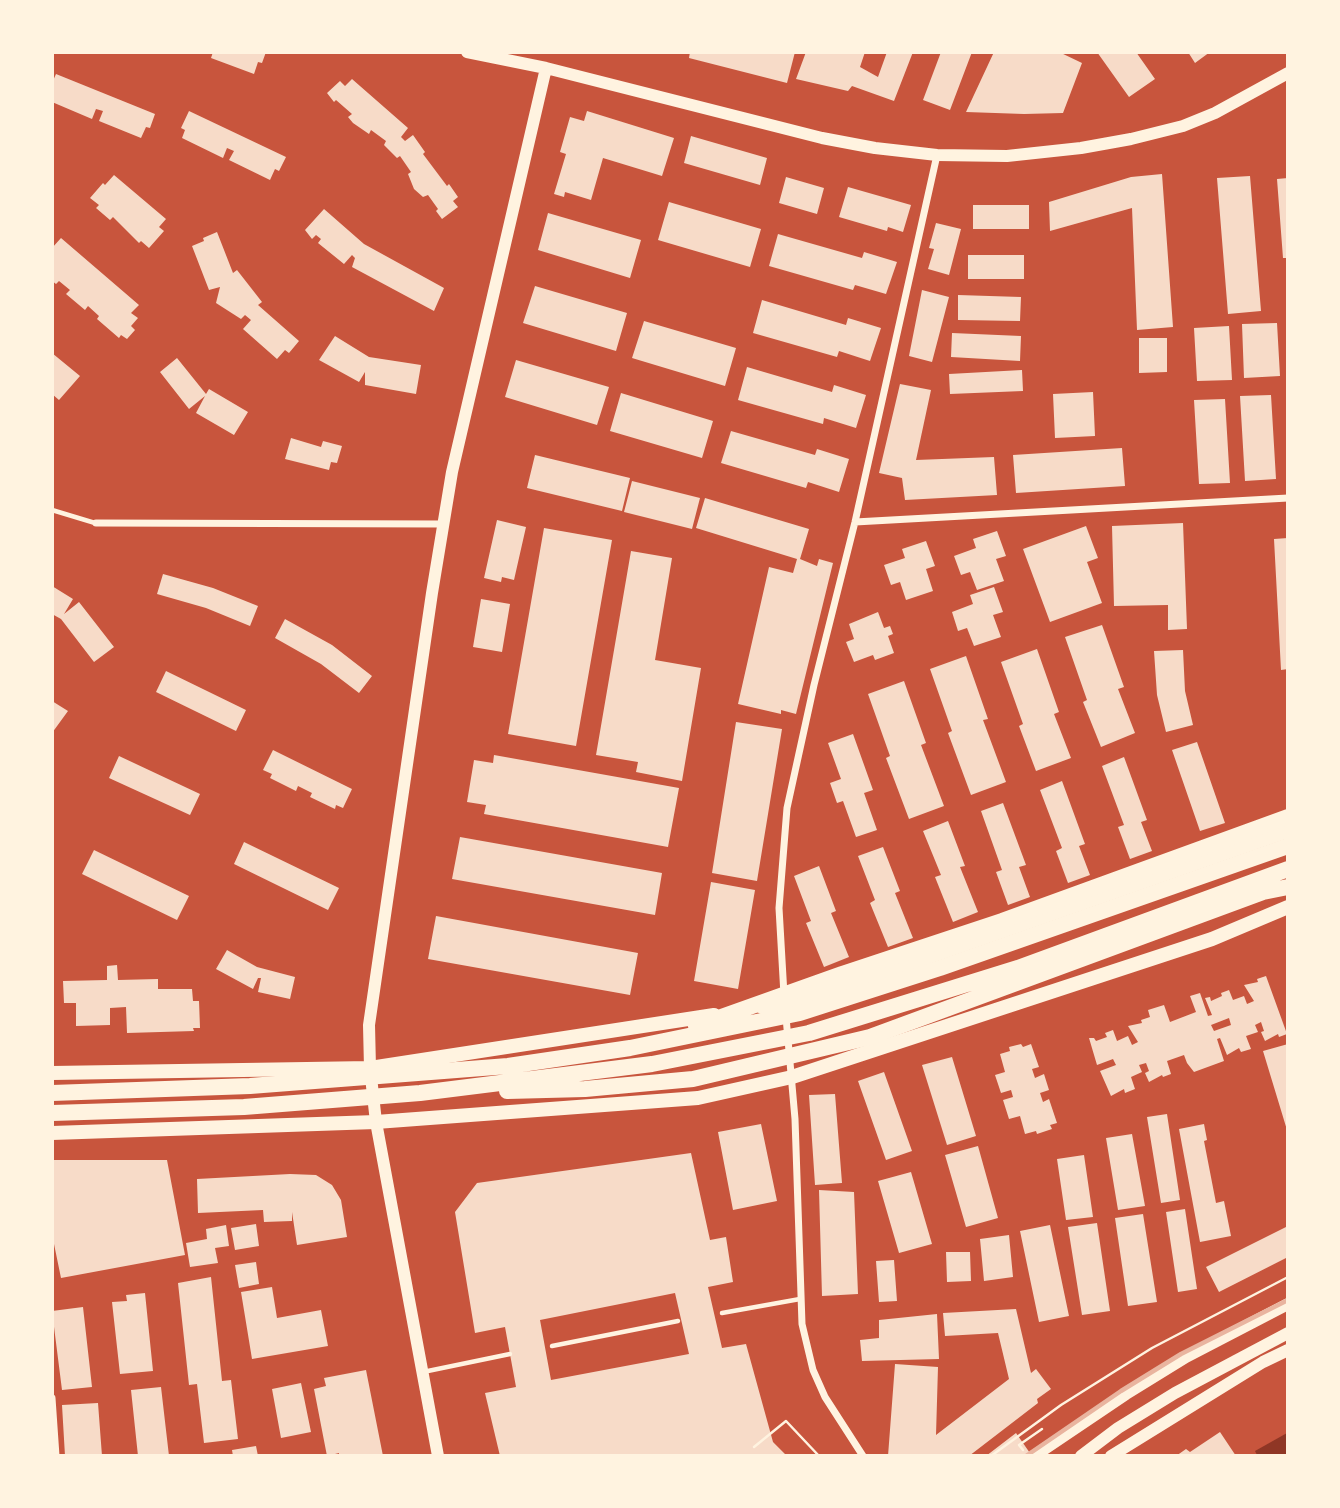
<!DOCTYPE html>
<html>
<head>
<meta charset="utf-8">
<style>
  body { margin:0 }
  #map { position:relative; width:1340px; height:1508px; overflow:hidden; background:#c8553d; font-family:"Noto Sans",sans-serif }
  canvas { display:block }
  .frame { position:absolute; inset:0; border:54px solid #fff3e0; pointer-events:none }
</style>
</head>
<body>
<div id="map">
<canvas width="1340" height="1508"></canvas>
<div class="frame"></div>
</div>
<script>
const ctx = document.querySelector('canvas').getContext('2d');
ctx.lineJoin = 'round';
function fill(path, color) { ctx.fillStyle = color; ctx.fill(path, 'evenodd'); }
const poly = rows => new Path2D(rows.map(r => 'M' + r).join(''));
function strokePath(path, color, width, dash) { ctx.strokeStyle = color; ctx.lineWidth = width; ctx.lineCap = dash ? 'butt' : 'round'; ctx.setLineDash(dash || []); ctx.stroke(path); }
fill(poly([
  [1287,1433,1287,1455,1257,1455,1255,1451]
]), '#8f3625');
fill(poly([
  [213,52,266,52,262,63,258,62,254,74,211,58],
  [690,52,795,52,787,83,689,58],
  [806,52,865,52,860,67,878,77,887,52,913,52,894,101,852,86,848,91,796,79],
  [941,52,972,52,950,110,923,100],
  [994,52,1059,52,1082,63,1063,113,1024,114,966,112],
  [1097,52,1136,52,1155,79,1129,97],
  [1188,52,1210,52,1195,63],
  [56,74,155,114,150,128,146,127,141,138,99,121,103,111,96,109,92,119,52,102,52,83],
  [352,79,408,128,401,137,405,141,413,135,425,152,423,154,447,186,449,184,458,197,453,201,458,207,442,219,436,211,438,209,428,195,423,197,414,189,408,174,411,172,400,156,397,158,384,145,386,141,371,130,369,134,353,123,348,117,352,114,336,100,334,102,327,93,340,81,345,86],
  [189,111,286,157,279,171,275,169,270,180,229,160,234,151,227,148,223,158,182,138,185,130,181,128],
  [587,111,674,138,662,176,603,158,591,200,565,192,564,197,554,194,566,154,560,152,570,117,584,121],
  [691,136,767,158,760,185,684,163],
  [1162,174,1173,327,1137,330,1132,208,1050,231,1049,202,1131,177],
  [114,175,166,219,159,227,164,231,149,248,141,241,139,243,113,217,110,220,96,208,99,205,90,198,103,183,105,185],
  [1250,176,1261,311,1228,314,1217,178],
  [786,177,824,188,817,214,779,203],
  [1288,178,1288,258,1283,258,1277,179],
  [848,187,911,205,903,232,888,227,887,231,839,217],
  [669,202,761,229,750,267,658,240],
  [973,205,1029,205,1029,229,973,229],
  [324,209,364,244,444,288,434,311,352,267,355,258,352,255,344,264,318,243,321,239,316,235,312,239,305,230],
  [548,213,641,240,630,278,538,250],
  [936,223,961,229,949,275,928,269,934,249,929,248],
  [217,232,233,273,237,270,262,302,258,305,299,341,289,353,285,350,277,359,243,329,251,320,245,315,241,319,216,303,220,287,209,290,192,246,204,241,203,238],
  [778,234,862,258,864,252,897,262,886,294,855,285,853,290,769,266],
  [61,238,139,305,131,313,138,318,131,326,135,330,127,339,121,335,119,338,97,319,99,316,88,306,85,310,66,294,70,290,59,281,56,284,52,281,52,248],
  [968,255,1024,255,1024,279,968,279],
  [535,286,627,313,616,351,523,323],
  [922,290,949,297,932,362,909,356],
  [958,295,1021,297,1020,321,958,320],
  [762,300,846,325,848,318,881,328,870,361,839,351,837,357,753,333],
  [644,321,736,348,725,386,632,358],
  [1277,323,1280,376,1244,378,1242,324],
  [1229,326,1232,380,1197,381,1194,328],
  [952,333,1021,336,1020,361,951,357],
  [335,336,369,357,421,365,416,394,365,385,365,372,359,382,319,360],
  [1139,338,1167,338,1167,372,1139,373],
  [52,353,80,376,59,400,52,394],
  [177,358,206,394,209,389,248,412,234,435,196,413,205,396,189,409,160,372],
  [516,360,609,387,597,425,505,397],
  [747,367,832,392,834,385,866,395,856,428,824,418,823,424,738,400],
  [1022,370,1023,391,950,394,949,374],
  [900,384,931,390,916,460,994,457,997,495,905,500,902,478,879,473],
  [1093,392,1095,436,1055,438,1053,394],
  [621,393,713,421,702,458,610,431],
  [1271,395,1276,479,1245,481,1240,396],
  [1225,399,1230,483,1199,484,1194,400],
  [731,431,815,455,817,449,849,459,839,492,808,482,806,488,721,463],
  [291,438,321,447,323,441,342,446,337,463,331,462,329,470,285,459],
  [1122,448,1125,486,1016,493,1013,455],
  [535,455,630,478,622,511,527,488],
  [632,481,700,498,692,529,624,512],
  [705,498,809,529,800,559,817,566,819,559,833,563,796,714,781,710,781,714,738,704,769,567,793,573,797,559,696,528],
  [497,520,526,527,514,580,502,577,501,582,484,578],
  [1183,523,1187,629,1168,630,1168,605,1114,606,1112,526],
  [1086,526,1098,558,1087,562,1102,603,1050,622,1023,549],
  [544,528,612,540,576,746,508,734],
  [997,531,1006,556,996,559,1004,581,977,590,970,572,961,575,954,556,976,548,973,539],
  [1288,538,1288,669,1281,670,1274,539],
  [926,541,935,566,926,569,933,591,906,600,900,582,891,585,884,565,905,558,902,549],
  [631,551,672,558,655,660,701,668,682,781,636,772,638,762,596,755],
  [163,574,213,588,258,606,250,626,206,608,157,594],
  [52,586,73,599,64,614,79,602,114,647,94,662,61,619,52,614],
  [994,587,1003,612,993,615,1001,637,974,646,967,628,958,631,952,612,973,604,970,595],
  [481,599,510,604,502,652,473,647],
  [878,612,884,628,890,626,893,634,888,636,894,653,875,660,873,655,854,662,846,642,854,639,849,624],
  [285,619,332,645,372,676,359,693,321,664,275,638],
  [1102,625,1124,687,1118,689,1135,733,1101,747,1083,702,1087,700,1065,637],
  [1037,649,1059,712,1054,714,1071,758,1036,771,1019,726,1023,724,1001,662],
  [1183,650,1185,691,1193,725,1166,732,1157,695,1154,651],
  [966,656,988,719,983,720,1006,782,971,795,948,733,952,731,930,669],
  [166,671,246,710,236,731,156,692],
  [904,681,926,743,921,745,944,806,909,819,886,758,890,756,868,694],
  [52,701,68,711,52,733],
  [736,722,782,729,757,881,712,873],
  [853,734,873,790,864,793,877,830,856,837,843,801,837,803,830,783,841,779,828,743],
  [1197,742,1225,823,1200,831,1172,750],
  [273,750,352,789,343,808,336,805,335,809,310,797,312,793,298,786,296,791,270,778,272,774,263,770],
  [494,755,679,788,668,847,484,814,486,805,467,802,474,760,493,763],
  [119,756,200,794,190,815,109,778],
  [1124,757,1147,820,1141,822,1152,851,1130,859,1118,827,1124,825,1102,766],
  [1062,781,1085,844,1079,846,1090,875,1068,883,1056,851,1062,848,1040,790],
  [1003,803,1026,865,1019,867,1030,897,1008,905,996,872,1002,870,981,811],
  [948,821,965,866,960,867,978,912,953,922,935,877,941,875,923,831],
  [460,837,662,873,655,915,452,879],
  [244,842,339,888,328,910,234,864],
  [883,847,900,891,895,893,913,938,888,947,870,903,875,900,858,856],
  [94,850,189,896,177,920,82,874],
  [819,866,836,911,831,913,849,957,824,967,806,923,811,921,794,876],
  [711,882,755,890,738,989,694,981],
  [436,916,638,953,630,995,428,959],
  [227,950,257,967,295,977,290,999,258,992,261,978,258,978,253,989,216,969],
  [117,965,118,980,158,979,158,989,192,989,193,1001,199,1001,200,1028,193,1028,194,1031,127,1033,126,1007,110,1008,110,1025,76,1026,76,1003,64,1003,63,981,107,980,107,966],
  [1266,976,1287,1034,1279,1037,1278,1034,1265,1041,1261,1032,1264,1031,1261,1022,1255,1025,1258,1032,1246,1036,1251,1049,1241,1052,1239,1048,1227,1055,1220,1038,1217,1039,1224,1061,1194,1072,1187,1063,1184,1055,1167,1061,1171,1074,1163,1077,1162,1075,1149,1082,1145,1073,1149,1071,1146,1063,1139,1065,1142,1072,1131,1077,1135,1089,1125,1093,1124,1089,1111,1096,1100,1071,1116,1065,1113,1059,1097,1065,1089,1038,1094,1038,1096,1041,1107,1037,1105,1033,1113,1030,1117,1041,1128,1036,1132,1045,1138,1042,1128,1026,1142,1023,1141,1020,1150,1017,1148,1010,1164,1005,1170,1022,1196,1012,1190,996,1200,993,1208,1016,1212,1015,1205,998,1210,997,1211,1001,1222,996,1221,993,1229,990,1233,1000,1244,996,1247,1004,1254,1001,1244,985,1258,982,1257,979],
  [1229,1018,1231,1025,1214,1031,1211,1025],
  [1021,1044,1023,1047,1031,1044,1039,1067,1032,1069,1035,1078,1044,1074,1049,1090,1040,1093,1043,1102,1049,1099,1057,1123,1050,1125,1052,1129,1037,1134,1036,1131,1025,1134,1020,1116,1009,1119,1003,1100,1013,1097,1011,1090,1001,1093,995,1075,1005,1072,1000,1054,1010,1051,1009,1047],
  [1288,1044,1288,1130,1287,1130,1263,1051],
  [952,1057,976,1136,947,1145,922,1065],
  [884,1072,912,1151,886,1160,858,1081],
  [835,1094,842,1183,815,1185,809,1095],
  [1167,1114,1180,1200,1161,1203,1147,1117],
  [761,1124,777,1201,733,1210,718,1132],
  [1204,1124,1207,1140,1204,1141,1216,1203,1224,1201,1231,1236,1200,1242,1179,1129],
  [1132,1134,1145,1206,1118,1210,1106,1138],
  [978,1146,998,1218,966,1227,945,1155],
  [691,1153,710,1240,726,1237,733,1282,708,1287,722,1348,746,1344,773,1442,787,1456,500,1456,485,1393,516,1387,505,1327,475,1333,455,1212,477,1183],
  [675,1293,689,1354,551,1380,540,1320],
  [1084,1155,1093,1217,1066,1220,1057,1159],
  [52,1160,167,1160,185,1255,61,1278,54,1244,52,1245],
  [911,1172,932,1244,899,1253,878,1181],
  [290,1174,316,1175,332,1185,341,1200,347,1237,297,1245,292,1212,292,1221,264,1222,263,1210,198,1213,197,1179],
  [819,1190,854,1192,858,1294,822,1296],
  [1185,1209,1197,1289,1178,1292,1166,1212],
  [1143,1214,1157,1302,1128,1306,1115,1218],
  [1097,1223,1110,1311,1082,1315,1068,1227],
  [256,1224,259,1246,235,1250,231,1228],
  [226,1225,229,1246,215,1248,218,1263,190,1267,186,1243,207,1239,206,1229],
  [1050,1225,1069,1316,1039,1322,1020,1231],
  [1288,1226,1288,1257,1219,1292,1206,1267],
  [1009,1235,1013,1277,984,1281,980,1239],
  [946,1252,970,1252,971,1281,947,1282],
  [894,1260,897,1301,879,1302,876,1261],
  [256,1262,259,1284,239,1288,235,1265],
  [211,1277,222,1381,231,1380,238,1439,204,1443,197,1384,189,1385,178,1283],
  [272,1287,277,1318,321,1310,328,1346,252,1359,241,1292],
  [145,1293,153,1371,120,1374,112,1302,127,1301,126,1295],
  [83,1307,92,1387,62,1390,52,1311],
  [1016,1309,1031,1373,1036,1369,1051,1389,1037,1399,1038,1403,969,1456,888,1456,895,1364,938,1367,936,1435,1009,1379,998,1333,945,1336,943,1313],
  [937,1314,939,1359,862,1361,860,1340,879,1338,879,1320],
  [366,1370,383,1456,339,1456,339,1453,327,1456,314,1389,326,1386,324,1378],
  [301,1383,311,1432,281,1438,272,1389],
  [161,1387,169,1456,138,1456,131,1390],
  [98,1403,102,1456,65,1456,62,1405],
  [1220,1432,1236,1456,1176,1456,1186,1449,1190,1452],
  [1016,1433,1032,1456,986,1456],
  [256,1446,258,1456,233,1456,232,1450]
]), '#f7dbc8');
strokePath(poly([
  [754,1447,786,1421,819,1456],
  [1023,1450,1019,1445,1042,1429],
  [991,1456,1061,1405,1152,1348,1288,1277]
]), '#fff3e0', 2.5);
strokePath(poly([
  [52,510,95,523],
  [722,1313,800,1299],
  [552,1346,678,1321],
  [423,1372,510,1354]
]), '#fff3e0', 4.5);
strokePath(poly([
  [855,522,1288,498],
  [96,523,442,524],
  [784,995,779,908,787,808,814,685,855,522,937,155],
  [786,1017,795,1119,802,1324,813,1370,825,1397,863,1456],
  [52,1398,56,1456]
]), '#fff3e0', 7);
strokePath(poly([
  [467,52,546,68,822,138,875,148,937,155,1007,156,1081,148,1131,139,1183,126,1215,113,1288,73],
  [438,1456,376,1122,370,1068,369,1025,432,593,452,472,546,68],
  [1034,1456,1126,1394,1186,1357,1288,1304],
  [1081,1456,1118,1428,1175,1393,1288,1333],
  [1111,1456,1263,1362,1288,1350]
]), '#fff3e0', 12);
strokePath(poly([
  [762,1007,784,1004,866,979,1288,831],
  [52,1073,370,1068,714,1015],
  [52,1133,376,1122,698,1098,792,1077,1212,939,1288,907]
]), '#fff3e0', 14);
strokePath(poly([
  [696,1026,842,974,1002,921,1288,817],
  [507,1091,585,1089,693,1079,870,1037,1263,892,1288,887],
  [52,1093,250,1086,508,1066,630,1048,800,1013,940,968,1288,846],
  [52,1113,244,1107,420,1093,652,1064,809,1033,1018,968,1288,869]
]), '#fff3e0', 16);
strokePath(poly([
  [1026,1456,1121,1391,1181,1354,1288,1300]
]), '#e9b49f', 4.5);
</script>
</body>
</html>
